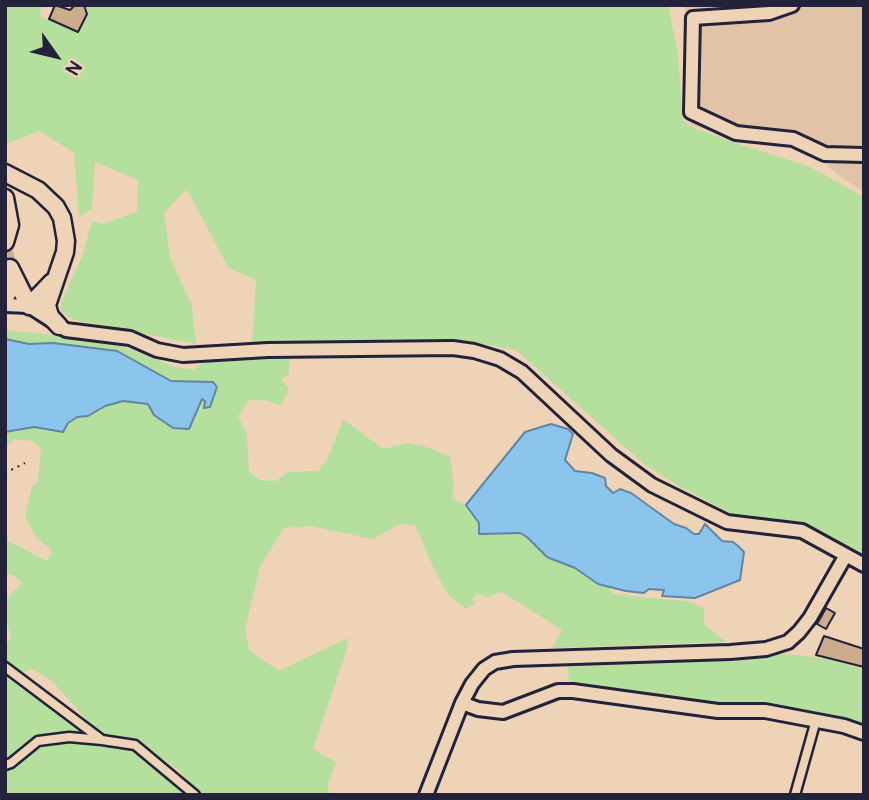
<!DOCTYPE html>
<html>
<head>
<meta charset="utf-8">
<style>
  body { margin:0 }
  #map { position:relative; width:869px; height:800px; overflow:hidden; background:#efd3b6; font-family:Pangolin,sans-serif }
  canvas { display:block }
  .frame { position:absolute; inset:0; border:7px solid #22223b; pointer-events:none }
  .north { position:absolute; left:21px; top:21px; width:70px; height:70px; -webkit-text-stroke:5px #efd3b6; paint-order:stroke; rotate:124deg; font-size:19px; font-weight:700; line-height:28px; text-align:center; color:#22223b }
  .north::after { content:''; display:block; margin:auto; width:24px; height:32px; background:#22223b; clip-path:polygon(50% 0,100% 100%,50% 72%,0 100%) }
</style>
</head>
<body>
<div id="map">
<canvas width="869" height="800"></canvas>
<div class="frame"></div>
<div class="north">N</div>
</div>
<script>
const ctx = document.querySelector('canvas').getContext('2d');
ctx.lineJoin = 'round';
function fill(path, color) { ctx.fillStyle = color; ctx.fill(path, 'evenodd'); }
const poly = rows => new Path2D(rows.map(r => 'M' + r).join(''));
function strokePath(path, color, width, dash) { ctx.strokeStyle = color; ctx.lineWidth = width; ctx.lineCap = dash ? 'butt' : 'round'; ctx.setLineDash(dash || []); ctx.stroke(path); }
fill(poly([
  [683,5,864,5,864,192,838,175,820,160,794,145,770,141,737,140,692,125,685,117,688,16]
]), '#e1c4a8');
fill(poly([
  [5,5,42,5,40,16,76,30,80,5,668,5,678,55,683,120,692,127,735,143,808,166,864,197,864,556,803,525,739,518,679,486,643,463,516,350,460,340,252,343,256,280,228,267,187,189,164,213,170,257,192,306,196,344,74,320,61,311,61,302,82,257,92,221,102,224,137,212,138,180,95,162,92,209,79,217,74,153,40,131,5,144],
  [5,330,54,335,124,347,172,366,193,370,205,361,243,356,290,357,289,374,281,380,289,388,281,405,264,400,249,400,238,416,247,435,249,472,260,480,276,481,288,472,318,471,328,459,343,419,383,449,408,443,430,448,450,457,454,484,452,498,466,505,479,524,527,537,547,557,575,568,598,584,609,587,613,594,692,602,704,609,704,624,726,642,552,648,562,630,502,592,487,597,478,593,472,599,476,603,466,609,449,596,435,571,415,525,400,524,372,539,311,526,284,528,260,566,245,629,249,650,279,671,348,638,346,652,313,749,336,762,327,787,330,795,200,795,179,770,136,742,103,738,53,682,33,669,19,673,5,664,5,648,11,637,5,614,5,600,22,583,14,575,5,573,5,541,11,542,47,561,52,551,35,536,25,516,31,489,38,480,41,449,32,441,15,439,5,447,5,432,16,429,34,427,53,432,77,416,88,416,105,406,123,401,148,404,154,415,173,428,189,429,202,399,205,401,213,382,171,381,117,351,53,343,29,344,5,339],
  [776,653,829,659,864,669,864,727,569,684,568,665,742,660],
  [5,670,87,732,87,735,35,742,5,762],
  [66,739,135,748,190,795,5,795,5,769,15,765,40,743]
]), '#b4df9d');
const water = poly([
  [5,339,29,344,53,343,117,351,171,381,213,382,217,387,210,407,204,408,205,401,202,399,189,429,173,428,154,415,148,404,123,401,105,406,88,416,77,417,68,423,63,432,34,427,5,432,5,339],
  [551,424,568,429,573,434,565,460,575,471,592,473,605,478,606,486,613,493,620,489,631,493,674,524,686,528,694,534,699,534,705,524,722,541,733,542,738,546,744,552,740,580,695,598,662,596,664,590,649,589,644,593,626,591,598,584,575,568,547,557,527,537,520,533,479,534,479,523,466,505,525,432,551,424]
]);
fill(water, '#8cc5eb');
strokePath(water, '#6284a5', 2);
const building = poly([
  [55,5,70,10,75,5,84,5,87,14,78,32,49,19,55,5],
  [826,608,835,613,826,629,817,624,826,608],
  [824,636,864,649,864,667,816,655,824,636]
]);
fill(building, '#cdac8d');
strokePath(building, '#22223b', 2);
strokePath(poly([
  [5,253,10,268]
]), '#c6b09d', 16, [16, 8]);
const street = poly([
  [5,667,102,740,135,745,195,795],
  [5,765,11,763,38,741,69,737,102,740],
  [795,795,816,720]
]);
const secondary = poly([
  [792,5,769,13,693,18,691,112,736,133,793,139,825,154,864,155],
  [5,305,29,306,66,330,130,338,157,350,183,355,268,350,453,348,474,351,500,359,522,372,611,455,652,485,727,522,802,531,864,565],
  [462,703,478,709,503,712,558,691,573,691,718,711,765,711,844,726,864,733],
  [426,795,462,703,472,684,484,669,495,662,513,659,730,652,766,649,788,642,799,632,810,618,846,555]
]);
const highway = poly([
  [5,173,38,190,56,207,62,218,66,241,65,252,47,305,50,316,59,326],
  [5,198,10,225,5,242],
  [10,268,29,306,52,282],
  [5,298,12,284,11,270]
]);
strokePath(street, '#22223b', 13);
strokePath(secondary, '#22223b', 18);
strokePath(highway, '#22223b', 21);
strokePath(poly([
  [5,473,25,463],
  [5,624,5,637]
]), '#22223b', 2, [2, 5]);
strokePath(street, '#efd3b6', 8);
strokePath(secondary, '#efd3b6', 12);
strokePath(highway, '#efd3b6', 16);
</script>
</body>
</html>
